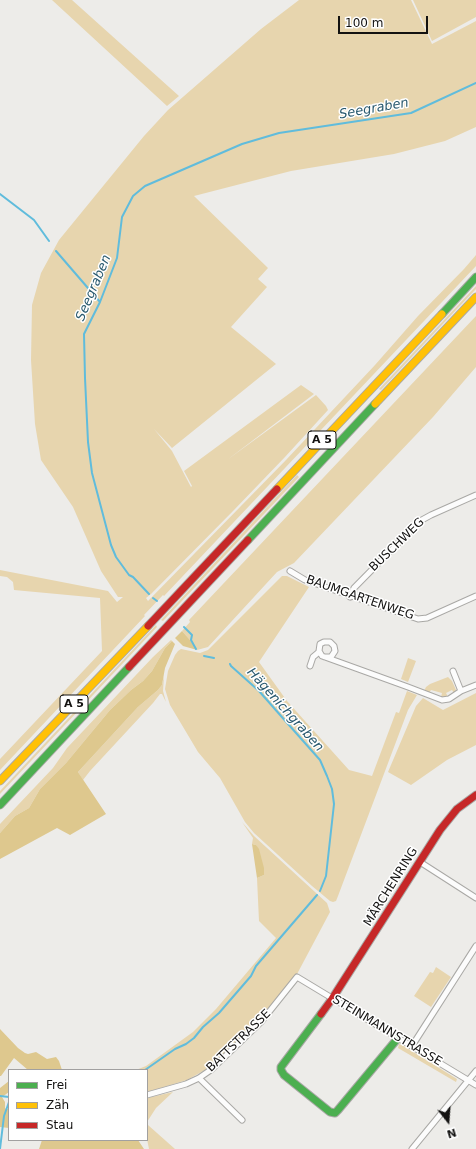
<!DOCTYPE html>
<html>
<head>
<meta charset="utf-8">
<style>
  body { margin:0 }
  #map { position:relative; width:476px; height:1149px; overflow:hidden; background:#edece9; font-family:"DejaVu Sans",sans-serif }
  canvas { display:block }
  .legend { position:absolute; left:8px; top:1069px; width:140px; height:72px; box-sizing:border-box; background:#fff; border:1px solid #a1a0a0; margin:0; padding:5px 7px; list-style:none; font-size:12px; color:#131211 }
  .legend li { display:flex; align-items:center; gap:8px; height:20px }
  .legend b { width:20px; border:1px solid #a1a0a0 }
  .north { position:absolute; left:428px; top:1101px; width:40px; height:40px; -webkit-text-stroke:3px #fff; paint-order:stroke; rotate:163deg; font-size:11px; font-weight:700; line-height:16px; text-align:center; color:#131211 }
  .north::after { content:''; display:block; margin:auto; width:14px; height:18px; background:#131211; clip-path:polygon(50% 0,100% 100%,50% 72%,0 100%) }
  .scale { position:absolute; left:338px; top:16px; width:90px; height:18px; box-sizing:border-box; border:2px solid #131211; border-top:0; padding-left:5px; font-size:12px; line-height:14px; white-space:nowrap; color:#131211; -webkit-text-stroke:3px #fff; paint-order:stroke }
</style>
</head>
<body>
<div id="map">
<canvas width="476" height="1149"></canvas>
<ul class="legend">
<li><b style="height:5px;background:#4caf50"></b>Frei</li>
<li><b style="height:5px;background:#ffc107"></b>Zäh</li>
<li><b style="height:5px;background:#c62828"></b>Stau</li>
</ul>
<div class="north">N</div>
<div class="scale">100 m</div>
</div>
<script>
const ctx = document.querySelector('canvas').getContext('2d');
ctx.lineJoin = 'round';
function fill(path, color) { ctx.fillStyle = color; ctx.fill(path, 'evenodd'); }
const poly = rows => new Path2D(rows.map(r => 'M' + r).join(''));
function strokePath(path, color, width, dash) { ctx.strokeStyle = color; ctx.lineWidth = width; ctx.lineCap = dash ? 'butt' : 'round'; ctx.setLineDash(dash || []); ctx.stroke(path); }
function write(font, color, halo, rows, align = 'center') {
  ctx.font = font + ' "DejaVu Sans",sans-serif'; ctx.lineWidth = 3; ctx.setLineDash([]); ctx.textBaseline = 'middle'; ctx.strokeStyle = halo; ctx.fillStyle = color; for (const [text, x, y, turn = 0] of rows) {
    ctx.save(); ctx.translate(x, y); ctx.rotate((+turn || 0) * Math.PI / 180); ctx.textAlign = isNaN(turn) ? turn : align; if (halo) ctx.strokeText(text, 0, 0); ctx.fillText(text, 0, 0); ctx.restore();
  }
}
fill(poly([
  [52,0,72,0,179,96,167,106],
  [299,0,411,0,432,44,476,21,476,127,445,141,394,154,291,171,194,196,268,268,258,279,267,287,231,327,276,364,172,448,154,429,172,451,191,487,192,486,184,471,301,385,314,394,227,460,316,395,326,406,328,410,285,457,234,510,151,594,146,598,148,601,286,460,375,365,418,316,464,269,476,255,476,266,164,596,163,595,144,615,145,616,0,770,0,759,102,651,100,598,14,590,13,582,7,577,0,576,0,570,108,591,117,602,123,597,118,597,101,571,73,507,41,460,35,424,31,360,32,305,41,273,59,240,144,136,168,110,261,29],
  [413,0,476,0,476,17,432,41],
  [476,286,476,289,457,309,381,390,379,389],
  [476,316,476,367,433,417,294,563,277,572,208,647,197,650,190,640,182,631,190,622,189,620],
  [297,475,299,477,163,621,161,620],
  [282,576,287,576,309,587,259,662,287,701,349,770,372,776,396,712,399,713,407,691,417,695,408,710,338,896,336,901,333,902,330,901,312,886,254,833,245,822,220,778,198,752,170,705,165,689,168,671,175,655,178,651,181,649,200,653,208,650],
  [156,625,157,627,0,794,0,791],
  [171,640,172,641,165,648,152,671,143,681,131,690,110,710,66,763,40,789,29,808,15,816,0,833,0,824,53,768,67,748,153,657],
  [408,658,416,661,408,682,401,679],
  [164,676,163,691,166,702,162,694,160,694,153,703,90,771,83,780,78,772,138,707,158,690,162,685],
  [448,677,452,681,456,690,454,693,452,690,446,693,448,697,444,698,441,697,442,693,431,690,429,693,424,691,426,687,430,684],
  [476,693,476,745,447,760,411,785,388,772,416,706,423,698,443,710],
  [242,822,254,836,327,903,330,912,296,976,254,1025,205,1070,187,1080,147,1092,147,1070,136,1070,146,1066,193,1032,216,1009,276,938,259,921,257,878,264,875,256,845,252,844,253,838],
  [436,967,451,977,431,1007,414,996,430,972,433,973],
  [399,1044,402,1045,457,1079,456,1082,398,1048],
  [173,1092,156,1108,147,1122,147,1098],
  [148,1125,175,1149,149,1149,147,1139]
]), '#e7d5ae');
fill(poly([
  [182,631,190,640,197,650,183,646,175,638],
  [172,641,175,644,165,668,162,685,158,690,138,707,78,772,106,814,70,835,57,828,0,859,0,833,15,816,29,808,40,789,66,763,110,710,131,690,143,681,152,671,165,648],
  [252,844,256,845,259,849,264,868,264,875,257,878],
  [0,1029,18,1048,25,1053,28,1054,36,1052,47,1059,56,1057,59,1061,62,1070,28,1070,14,1058,1,1076,0,1076],
  [9,1081,9,1092,2,1097,5,1102,5,1108,6,1109,9,1109,9,1128,0,1127,0,1088],
  [42,1140,138,1140,144,1149,39,1149]
]), '#dec88e');
strokePath(poly([
  [0,194,34,220,49,241],
  [56,251,100,302],
  [149,594,133,577,129,575,116,557,111,545,92,473,88,442,85,378,84,334,100,302,117,258,122,217,133,196,145,186,242,144,279,133,411,113,476,83],
  [153,598,157,601],
  [184,627,192,635,191,640,196,649],
  [204,656,214,658],
  [230,664,231,666,259,691,281,716,320,760,327,776,332,789,334,804,326,876,320,891],
  [145,1070,175,1049,186,1044,194,1038,203,1027,219,1013,251,976,256,966,317,895],
  [0,1096,9,1097],
  [0,1149,4,1116,9,1102]
]), '#60bcdc', 2);
const street = poly([
  [290,571,305,580,418,619,427,618,476,596],
  [350,597,354,588,420,521,431,515,476,495],
  [325,657,331,657,335,651,334,646,330,642,324,642,320,644,319,651,322,656,325,657,408,687,442,700,449,699,461,691,476,685],
  [310,666,313,657,319,652],
  [453,671,461,691],
  [420,862,476,898],
  [412,1046,476,946],
  [199,1078,242,1120],
  [147,1095,186,1084,199,1078,212,1069,261,1022,297,977,476,1085],
  [412,1149,476,1071]
]);
const fast = poly([
  [442,314,476,277],
  [248,540,375,404],
  [0,805,129,667],
  [321,1014,281,1067,281,1070,284,1075,330,1112,335,1113,338,1110,398,1038]
]);
const slow = poly([
  [375,404,476,297],
  [277,489,442,314],
  [0,781,148,626]
]);
const jam = poly([
  [148,626,277,489],
  [129,667,248,540],
  [321,1014,332,999,440,830,457,809,476,795]
]);
strokePath(street, '#a9a8a5', 7);
strokePath(fast, '#a9a8a5', 9);
strokePath(slow, '#a9a8a5', 9);
strokePath(jam, '#a9a8a5', 9);
strokePath(street, '#fcfcfc', 5);
strokePath(fast, '#4caf50', 7);
strokePath(slow, '#ffc107', 7);
strokePath(jam, '#c62828', 7);
for (const [x, y, w] of [
  [322,440,28],
  [74,704,28]
]) { const box = new Path2D(); box.roundRect(x - w / 2, y - 9, w, 18, 3); ctx.fillStyle = '#fff'; ctx.fill(box); strokePath(box, '#131211', 1); }
write('bold 11px', '#131211', null, [
  ["A 5",322,440],
  ["A 5",74,704]
]);
write('12px', '#131211', '#fff', [
  ["BUSCHWEG",397,545,-44],
  ["BAUMGARTENWEG",360,598,19],
  ["MÄRCHENRING",391,887,-58],
  ["STEINMANNSTRASSE",387,1031,31],
  ["BATTSTRASSE",239,1041,-44]
]);
write('italic 13px', '#29596e', '#fff', [
  ["Seegraben",374,109,-10],
  ["Seegraben",94,288,-67],
  ["Hägenichgraben",285,710,48]
]);
</script>
</body>
</html>
